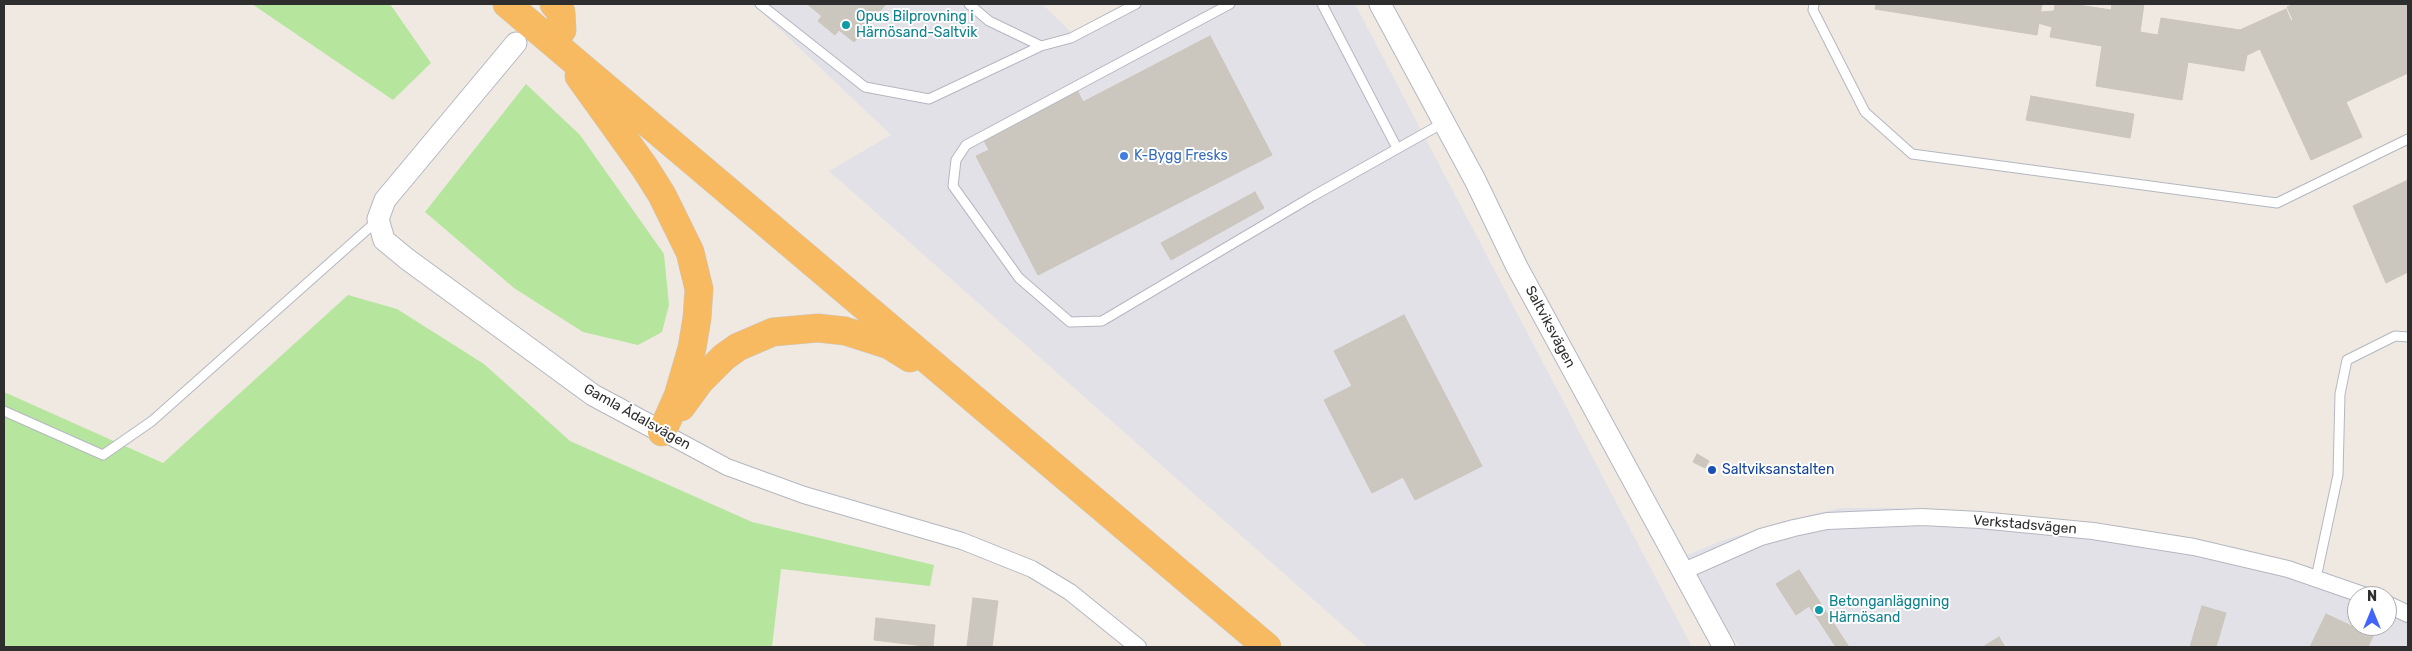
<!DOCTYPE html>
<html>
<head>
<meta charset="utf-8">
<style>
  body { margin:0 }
  #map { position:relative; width:2412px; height:651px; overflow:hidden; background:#efe9e1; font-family:Rubik,sans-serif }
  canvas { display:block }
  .frame { position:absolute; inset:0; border:5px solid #2e2e2e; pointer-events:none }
  .north { position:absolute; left:2347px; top:586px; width:50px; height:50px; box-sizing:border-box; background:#fff; border:1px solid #ababab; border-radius:50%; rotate:0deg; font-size:14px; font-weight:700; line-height:20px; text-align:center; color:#2e2e2e }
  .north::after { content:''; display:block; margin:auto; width:18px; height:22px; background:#4264fb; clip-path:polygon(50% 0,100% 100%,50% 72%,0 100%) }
</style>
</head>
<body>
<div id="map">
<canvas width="2412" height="651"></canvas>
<div class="frame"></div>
<div class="north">N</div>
</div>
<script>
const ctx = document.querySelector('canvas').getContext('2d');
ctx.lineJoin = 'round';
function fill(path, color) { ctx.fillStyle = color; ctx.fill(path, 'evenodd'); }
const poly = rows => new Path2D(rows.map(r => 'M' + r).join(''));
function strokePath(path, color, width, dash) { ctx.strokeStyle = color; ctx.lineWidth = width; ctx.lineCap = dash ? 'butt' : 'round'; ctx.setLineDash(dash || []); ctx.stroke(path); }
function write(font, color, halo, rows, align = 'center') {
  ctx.font = font + ' Rubik,sans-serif'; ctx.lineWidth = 4; ctx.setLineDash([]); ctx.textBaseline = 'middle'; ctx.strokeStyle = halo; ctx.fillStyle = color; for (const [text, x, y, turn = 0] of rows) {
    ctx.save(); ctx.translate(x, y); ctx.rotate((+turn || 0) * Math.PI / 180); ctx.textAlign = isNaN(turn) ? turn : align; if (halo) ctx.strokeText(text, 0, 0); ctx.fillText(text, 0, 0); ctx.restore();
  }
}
fill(poly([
  [753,4,1042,4,1073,34,1134,4,1355,4,1692,647,1367,647,829,171,891,135],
  [1841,508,1896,508,2000,517,2310,570,2377,596,2357,596,2357,626,2387,626,2387,600,2408,609,2408,647,1741,647,1671,562,1718,542,1788,520]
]), '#e3e1e8');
fill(poly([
  [252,4,390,4,431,63,393,100],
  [526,84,580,135,664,254,669,305,662,332,638,345,583,332,514,288,425,212],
  [348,295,397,309,484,364,570,441,752,522,934,565,930,586,781,569,772,647,4,647,4,392,163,463]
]), '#b6e59e');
const building = poly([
  [807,4,886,4,854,42,839,30,835,35,818,21,822,16,807,4],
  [1876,4,2042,4,2037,35,1875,9,1876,4],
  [2055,4,2072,4,2111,10,2112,4,2144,4,2140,32,2158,35,2161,18,2240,30,2286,9,2291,21,2293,20,2287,7,2294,4,2408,4,2408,73,2346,102,2362,137,2311,160,2260,49,2247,55,2244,71,2188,62,2182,100,2096,86,2102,46,2050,37,2052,27,2038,23,2041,12,2054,11,2055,4],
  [1210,36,1272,155,1038,275,976,156,989,150,983,139,1077,90,1083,102,1210,36],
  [2031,96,2134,114,2130,138,2026,120,2031,96],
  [2408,180,2408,272,2386,283,2353,206,2408,180],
  [1255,192,1264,208,1171,260,1161,243,1255,192],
  [1404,315,1482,466,1415,500,1403,477,1372,493,1324,400,1352,386,1334,351,1404,315],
  [1697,454,1709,461,1705,468,1693,462,1697,454],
  [1799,570,1849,647,1836,647,1809,606,1796,615,1776,584,1799,570],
  [973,598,998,601,992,647,967,647,973,598],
  [2202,606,2226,613,2216,647,2190,647,2202,606],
  [2326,614,2373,636,2368,647,2310,647,2326,614],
  [876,618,935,625,933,647,874,640,876,618],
  [1999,637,2005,647,1983,647,1999,637]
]);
fill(building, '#cbc7bf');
strokePath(building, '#cbc5ba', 1);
const service = poly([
  [760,4,865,87,929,99,1041,46,1071,38,1136,4],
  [969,4,989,21,1041,46],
  [1230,4,966,145,956,160,953,186,1019,278,1070,322,1102,321,1313,196,1443,123],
  [1322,4,1397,148],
  [1814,4,1813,10,1865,112,1912,154,2277,203,2408,139],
  [4,411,103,455,152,421,378,220],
  [2316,578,2338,475,2340,394,2347,360,2395,336,2408,337]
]);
const minor = poly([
  [662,432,727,467,804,495,962,541,1032,569,1070,592,1138,647],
  [1684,571,1761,537,1794,528,1827,521,1922,517,1980,520,2093,531,2194,547,2288,569,2366,596],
  [2387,604,2408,614]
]);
const tertiary = poly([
  [1380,4,1475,180,1517,267,1724,647],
  [516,43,385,200,378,219,384,240,407,259,593,395,662,432]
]);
const trunk = poly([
  [507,4,1267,647],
  [554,4,561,12,562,30],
  [579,76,645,168,662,195,690,252,699,289,697,318,692,348,678,396,662,432],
  [681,407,700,381,724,357,738,347,773,332,818,328,845,331,889,345,910,358]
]);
strokePath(service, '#b4b7c1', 11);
strokePath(minor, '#b4b7c1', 18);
strokePath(tertiary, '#b4b7c1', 23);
strokePath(trunk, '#c9c9c9', 29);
strokePath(service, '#fff', 9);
strokePath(minor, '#fff', 16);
strokePath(tertiary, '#fff', 21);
strokePath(trunk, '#f8ba60', 28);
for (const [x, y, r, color] of [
  [846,25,5,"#0f9aa8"],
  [1124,156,5,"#3f7fe0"],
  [1712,470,5,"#1a4fb4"],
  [1819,610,5,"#0f9aa8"]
]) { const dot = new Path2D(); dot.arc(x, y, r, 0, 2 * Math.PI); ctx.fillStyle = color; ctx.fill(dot); strokePath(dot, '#fff', 2); }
write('14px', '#0d838f', '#fff', [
  ["Opus Bilprovning i",856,17],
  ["Härnösand-Saltvik",856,33],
  ["Betonganläggning",1829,602],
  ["Härnösand",1829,618]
], 'left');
write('14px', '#366cbe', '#fff', [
  ["K-Bygg Fresks",1134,156]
], 'left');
write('14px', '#2e2e2e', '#fff', [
  ["Saltviksvägen",1550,327,62],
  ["Gamla Ådalsvägen",637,417,29],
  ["Verkstadsvägen",2025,525,5]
]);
write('14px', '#164399', '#fff', [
  ["Saltviksanstalten",1722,470]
], 'left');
</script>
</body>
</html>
